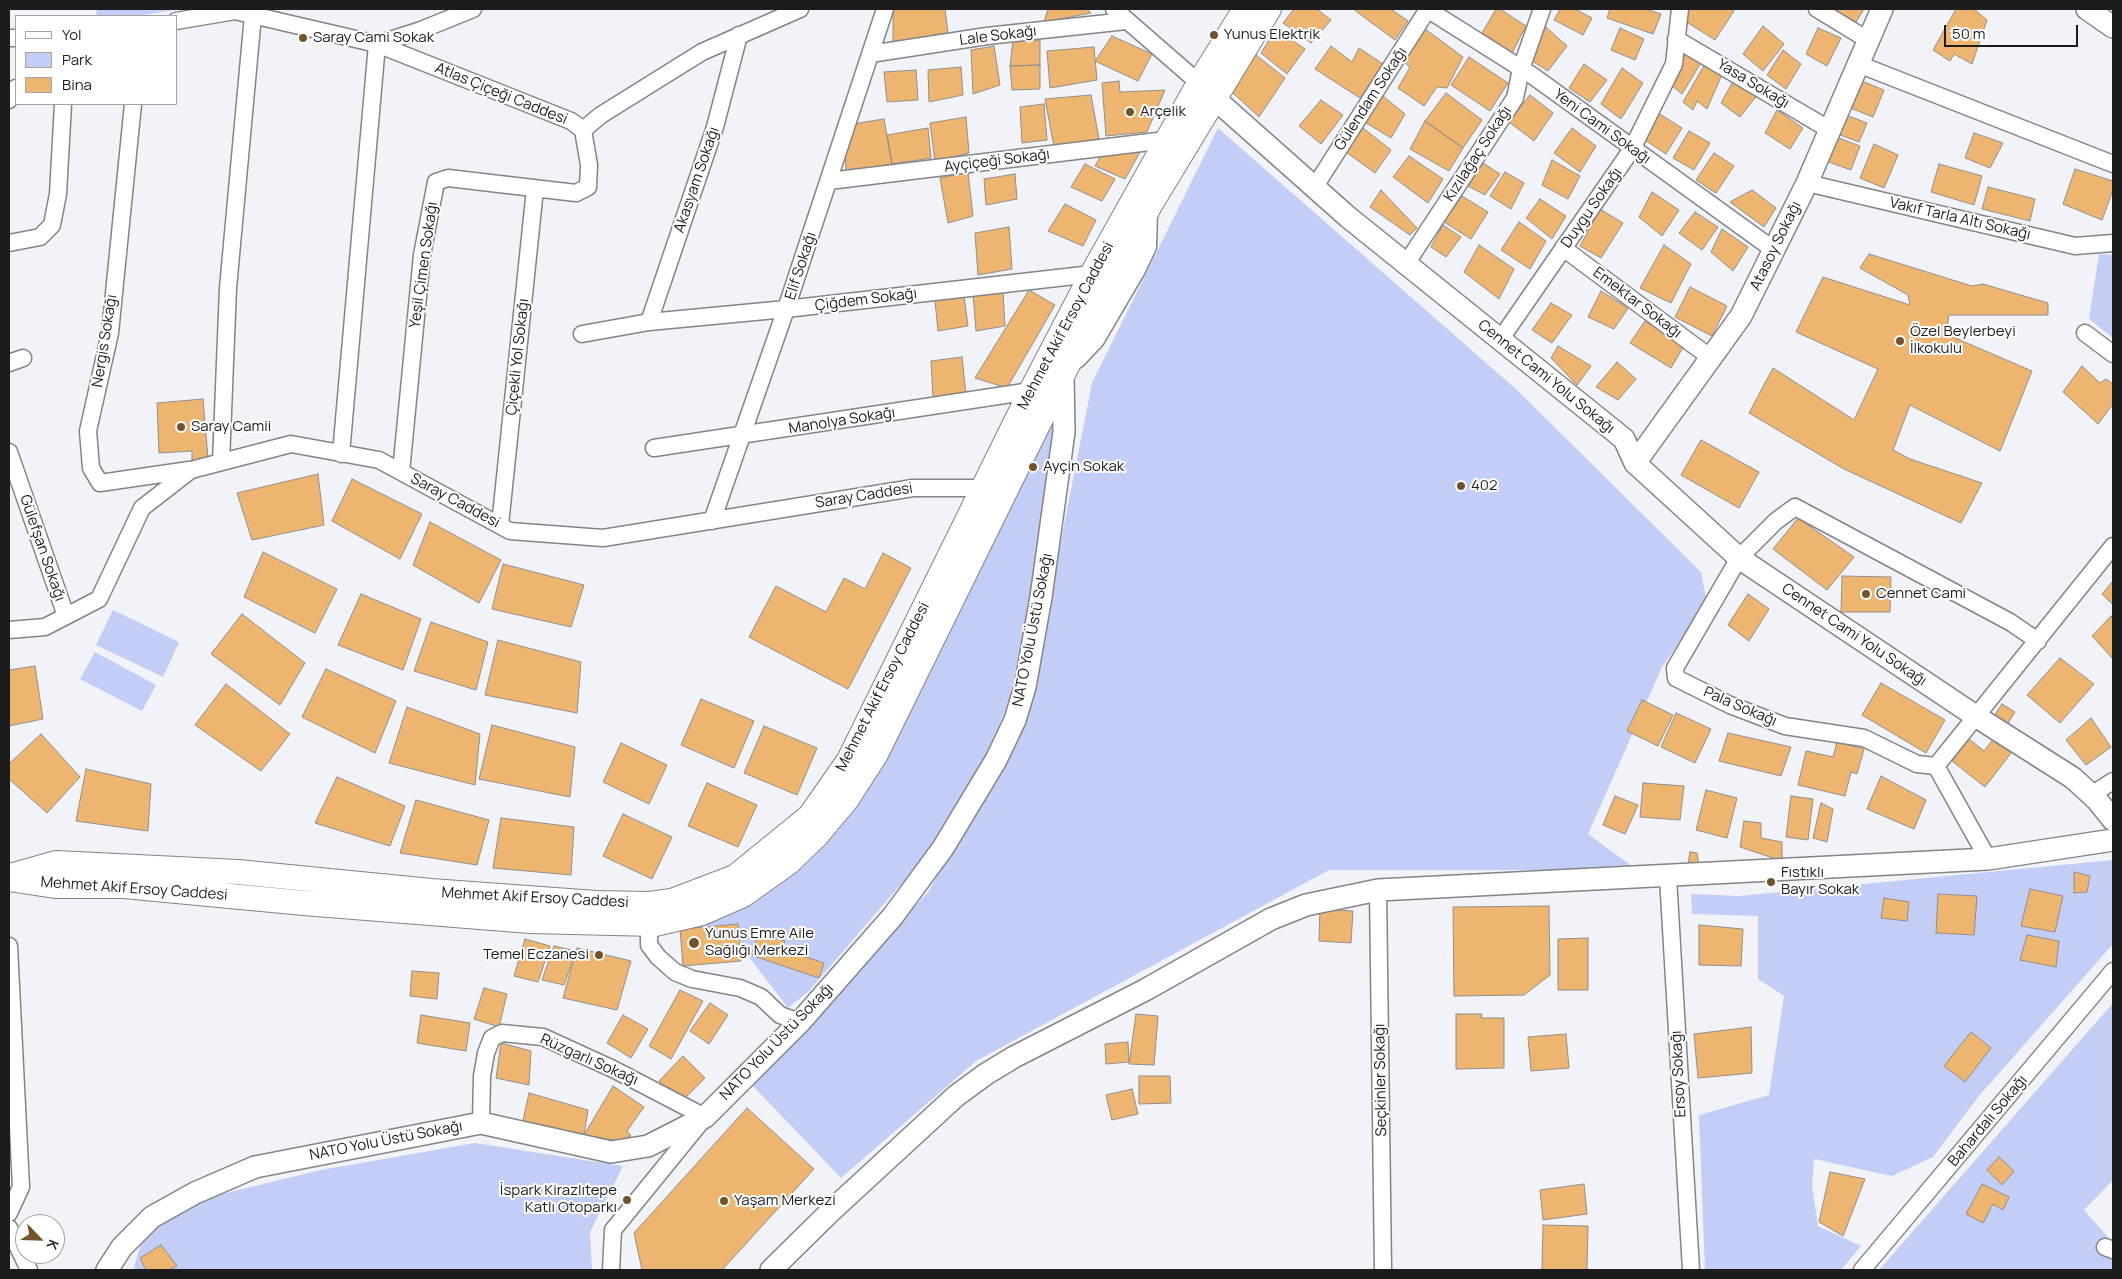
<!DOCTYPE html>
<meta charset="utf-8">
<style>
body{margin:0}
#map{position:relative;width:2122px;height:1279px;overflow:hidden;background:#f2f3f8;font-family:Manrope,sans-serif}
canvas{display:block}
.frame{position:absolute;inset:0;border:10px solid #1c1c1e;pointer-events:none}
.legend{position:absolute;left:15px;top:15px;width:162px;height:90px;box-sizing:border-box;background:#fff;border:1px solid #a4a4a5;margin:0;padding:6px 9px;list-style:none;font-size:15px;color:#1c1c1e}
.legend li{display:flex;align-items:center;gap:10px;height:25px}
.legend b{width:25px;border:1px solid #a4a4a5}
.north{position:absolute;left:15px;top:1214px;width:50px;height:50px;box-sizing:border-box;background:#fff;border:1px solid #a4a4a5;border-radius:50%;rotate:114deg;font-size:14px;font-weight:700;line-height:20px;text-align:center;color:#1c1c1e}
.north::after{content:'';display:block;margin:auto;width:18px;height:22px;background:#74522a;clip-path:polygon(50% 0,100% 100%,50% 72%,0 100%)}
.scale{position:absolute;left:1944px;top:25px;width:134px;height:22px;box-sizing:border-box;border:2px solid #1c1c1e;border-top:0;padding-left:6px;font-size:15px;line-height:18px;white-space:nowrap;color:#1c1c1e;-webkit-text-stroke:4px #fff;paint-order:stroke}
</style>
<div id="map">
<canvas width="2122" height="1279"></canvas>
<div class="frame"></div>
<ul class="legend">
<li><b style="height:6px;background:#fff"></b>Yol</li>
<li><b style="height:14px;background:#c3cef6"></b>Park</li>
<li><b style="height:14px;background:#eeb571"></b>Bina</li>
</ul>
<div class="north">K</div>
<div class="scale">50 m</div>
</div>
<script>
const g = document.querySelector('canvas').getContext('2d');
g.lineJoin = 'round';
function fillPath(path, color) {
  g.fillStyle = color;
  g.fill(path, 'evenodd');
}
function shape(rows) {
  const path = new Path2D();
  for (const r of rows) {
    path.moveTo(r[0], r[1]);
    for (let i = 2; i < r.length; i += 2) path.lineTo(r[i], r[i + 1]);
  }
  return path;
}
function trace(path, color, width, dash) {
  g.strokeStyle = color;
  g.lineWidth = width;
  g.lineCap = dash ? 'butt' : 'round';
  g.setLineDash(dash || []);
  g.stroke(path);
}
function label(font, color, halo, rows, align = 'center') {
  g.font = font + ' Manrope,sans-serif';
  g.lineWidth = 4;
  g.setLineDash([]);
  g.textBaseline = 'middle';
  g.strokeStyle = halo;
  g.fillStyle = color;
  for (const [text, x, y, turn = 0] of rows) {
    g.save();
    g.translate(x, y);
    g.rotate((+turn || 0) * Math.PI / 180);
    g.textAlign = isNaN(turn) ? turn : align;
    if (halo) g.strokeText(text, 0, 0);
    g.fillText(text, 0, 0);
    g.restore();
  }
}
fillPath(shape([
 [96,9,180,9,137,16,97,16],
 [1218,128,1517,390,1701,572,1707,603,1662,667,1588,834,1637,870,1329,870,976,1061,841,1178,751,1084,928,892,1025,723,1092,383],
 [2099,254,2113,255,2113,338,2089,319],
 [1052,423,1057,423,1054,448,1049,459,1052,464,1036,576,1008,705,978,770,921,861,808,992,788,1008,746,953,741,961,738,924,698,927,743,902],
 [113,610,179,642,163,677,96,645],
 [95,652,156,685,142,711,80,679],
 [2113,860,2113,944,1978,1097,1933,1157,1892,1176,1814,1159,1812,1186,1818,1226,1861,1246,1841,1270,1705,1270,1699,1115,1769,1095,1784,996,1758,979,1758,916,1692,914,1691,894,1739,896],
 [2113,1003,2113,1180,2084,1210,2113,1243,2113,1270,1879,1270],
 [475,1143,623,1166,590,1232,592,1270,135,1270,134,1267,143,1237,205,1198,321,1170]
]), '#c3cef6');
const building = shape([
 [898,9,945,9,948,33,893,42,893,10,898,9],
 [1048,9,1087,9,1091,13,1044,22,1048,9],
 [1294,9,1317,9,1331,20,1311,43,1283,23,1294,9],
 [1353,9,1391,9,1408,21,1395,40,1353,9],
 [1496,9,1500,9,1526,26,1511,55,1482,33,1496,9],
 [1560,9,1575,9,1592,18,1583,35,1554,20,1560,9],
 [1610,9,1646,9,1661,14,1653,34,1607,18,1610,9],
 [1689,9,1731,9,1734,11,1715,40,1685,21,1689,9],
 [1833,9,1864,9,1856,22,1833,9],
 [1956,9,1974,9,1987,20,1972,64,1954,54,1950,61,1933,50,1956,9],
 [1763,26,1784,44,1763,71,1743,54,1763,26],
 [1546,27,1567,46,1548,71,1529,59,1546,27],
 [1620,28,1644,39,1635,60,1611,50,1620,28],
 [1818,28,1841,38,1827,66,1806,54,1818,28],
 [1276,29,1305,49,1287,74,1261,53,1276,29],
 [1425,29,1463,57,1447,88,1437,87,1424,106,1398,88,1410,67,1403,61,1425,29],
 [1112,36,1152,54,1138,81,1095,61,1112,36],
 [1013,40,1040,40,1040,65,1010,66,1013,40],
 [994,46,1000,85,973,94,971,50,994,46],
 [1331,46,1352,62,1359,48,1383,64,1360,98,1315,69,1331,46],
 [1094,47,1097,80,1050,88,1047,51,1094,47],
 [1681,48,1702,61,1682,94,1671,85,1681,48],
 [1783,50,1801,64,1786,89,1767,75,1783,50],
 [1256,55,1285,78,1259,117,1232,92,1256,55],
 [1469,57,1508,83,1490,111,1451,85,1469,57],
 [1706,62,1723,72,1707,109,1697,101,1693,110,1683,102,1706,62],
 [1584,64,1607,80,1590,102,1569,88,1584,64],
 [1040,65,1040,89,1012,90,1010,66,1040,65],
 [961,67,963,95,929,102,928,70,961,67],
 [1622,68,1643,83,1621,119,1601,104,1622,68],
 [916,70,918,100,887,102,884,72,916,70],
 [1735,78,1758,94,1740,117,1721,103,1735,78],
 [1859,80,1884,90,1873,117,1848,107,1859,80],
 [1119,81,1120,92,1165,90,1147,132,1106,136,1102,83,1119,81],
 [1446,93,1482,120,1463,148,1425,121,1446,93],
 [1091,95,1099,139,1054,147,1045,99,1091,95],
 [1530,95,1553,113,1534,141,1509,122,1530,95],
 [1383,96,1405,114,1391,138,1363,121,1383,96],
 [1321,100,1343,115,1321,144,1299,126,1321,100],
 [1044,104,1047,140,1022,143,1020,107,1044,104],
 [1777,110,1803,128,1790,149,1765,133,1777,110],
 [1658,113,1682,128,1666,154,1645,140,1658,113],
 [1843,114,1867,123,1859,142,1835,133,1843,114],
 [966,117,969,153,935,161,930,123,966,117],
 [884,119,892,164,846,173,845,146,851,141,852,124,884,119],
 [1425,121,1463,148,1449,171,1410,149,1425,121],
 [928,128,931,158,892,164,887,135,928,128],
 [1363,128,1391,150,1375,173,1346,152,1363,128],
 [1572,128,1596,146,1580,172,1554,153,1572,128],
 [1689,131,1710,143,1694,170,1673,158,1689,131],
 [1974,133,2003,143,1990,168,1965,158,1974,133],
 [1831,135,1860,146,1851,170,1823,160,1831,135],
 [1874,144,1898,155,1884,188,1860,178,1874,144],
 [1103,152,1140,152,1125,179,1095,166,1103,152],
 [1714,153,1734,166,1716,193,1696,180,1714,153],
 [1409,156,1443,179,1428,203,1393,177,1409,156],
 [1552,160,1580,176,1568,199,1542,185,1552,160],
 [1483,163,1500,174,1485,195,1468,186,1483,163],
 [1085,164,1115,179,1102,201,1071,187,1085,164],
 [1939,164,1982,176,1974,205,1931,192,1939,164],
 [2075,169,2113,181,2113,190,2102,220,2063,204,2075,169],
 [968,172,973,216,948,223,940,178,968,172],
 [1505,172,1524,183,1511,209,1490,196,1505,172],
 [1015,174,1017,199,986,205,984,179,1015,174],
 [1988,187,2035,199,2030,221,1982,209,1988,187],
 [1381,190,1417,228,1410,235,1370,207,1381,190],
 [1752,190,1776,208,1764,227,1730,202,1752,190],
 [1652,192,1679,210,1662,236,1639,217,1652,192],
 [1462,196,1488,212,1471,239,1444,222,1462,196],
 [1540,199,1566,216,1552,239,1526,218,1540,199],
 [1065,204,1096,220,1083,246,1048,231,1065,204],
 [1600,209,1623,223,1601,258,1580,246,1600,209],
 [1695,212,1718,227,1702,250,1679,233,1695,212],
 [1519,222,1546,241,1530,269,1501,250,1519,222],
 [1443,225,1461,237,1446,257,1431,247,1443,225],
 [1009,227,1012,269,978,275,975,233,1009,227],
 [1722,229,1748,247,1733,271,1711,252,1722,229],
 [1479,245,1514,269,1499,299,1464,272,1479,245],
 [1664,245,1691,264,1671,303,1640,288,1664,245],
 [1869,254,1972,286,1983,284,2048,303,2048,315,1949,315,1946,334,2032,371,2000,451,1910,405,1893,450,1910,459,1982,483,1961,523,1844,469,1749,413,1773,368,1854,420,1878,369,1796,332,1823,277,1910,305,1908,295,1860,268,1869,254],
 [1690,287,1727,306,1712,336,1675,317,1690,287],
 [1029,290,1055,305,1007,388,975,378,1029,290],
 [1003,291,1005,326,976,331,973,294,1003,291],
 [1601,291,1628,308,1614,329,1588,317,1601,291],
 [964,296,968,326,938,331,935,301,964,296],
 [1551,303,1572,315,1552,343,1532,330,1551,303],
 [1645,321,1684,346,1671,368,1630,343,1645,321],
 [1558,346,1591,366,1577,385,1551,358,1558,346],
 [962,357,966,395,933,398,931,361,962,357],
 [1617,362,1636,379,1618,400,1596,387,1617,362],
 [2082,366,2100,383,2106,379,2113,384,2113,404,2098,424,2063,392,2082,366],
 [203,399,208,459,192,462,192,451,159,453,157,403,203,399],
 [1701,440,1759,472,1739,508,1681,475,1701,440],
 [318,474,324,525,252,540,237,493,318,474],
 [352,479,422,514,400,559,332,521,352,479],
 [1798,518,1854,557,1827,590,1773,549,1798,518],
 [430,522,501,560,479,603,413,565,430,522],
 [263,552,337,589,315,633,244,597,263,552],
 [883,553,911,568,848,689,749,637,776,586,826,612,844,578,865,589,883,553],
 [503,564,584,585,571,627,492,609,503,564],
 [1842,576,1891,577,1890,612,1841,612,1842,576],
 [2113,581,2113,605,2102,594,2113,581],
 [361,594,421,619,403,670,338,645,361,594],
 [1748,594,1769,609,1749,641,1728,625,1748,594],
 [242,614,305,663,280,705,211,654,242,614],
 [2111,616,2113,619,2113,659,2092,636,2111,616],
 [431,622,488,642,476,690,414,671,431,622],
 [498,640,581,662,577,713,485,695,498,640],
 [2060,658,2094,684,2060,723,2027,695,2060,658],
 [35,666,43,719,9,726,9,670,35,666],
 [326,669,396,701,375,753,302,717,326,669],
 [1881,683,1945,720,1926,753,1862,715,1881,683],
 [226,684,290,734,261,771,195,725,226,684],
 [701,699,754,721,734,768,681,745,701,699],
 [1642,700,1673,715,1658,746,1627,731,1642,700],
 [2002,704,2015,712,2005,728,1992,719,2002,704],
 [407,707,480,734,475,785,389,763,407,707],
 [1676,713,1711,729,1695,763,1661,747,1676,713],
 [2091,718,2111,747,2086,765,2066,740,2091,718],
 [492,725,575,747,570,797,479,779,492,725],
 [764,726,817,748,797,795,744,773,764,726],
 [1728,733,1791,747,1781,776,1719,761,1728,733],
 [41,734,80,777,47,813,9,779,9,764,41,734],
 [1969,739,1984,751,1993,739,2011,753,1985,787,1952,761,1969,739],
 [1837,742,1864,749,1857,774,1851,772,1845,796,1798,785,1806,751,1833,757,1837,742],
 [621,743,667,765,649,804,603,782,621,743],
 [86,769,151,784,148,831,76,821,86,769],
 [1881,776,1926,800,1914,829,1867,809,1881,776],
 [337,777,405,806,390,846,315,823,337,777],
 [707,783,757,805,738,847,688,826,707,783],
 [1643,783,1684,786,1680,820,1640,817,1643,783],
 [1706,790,1737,798,1727,838,1696,830,1706,790],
 [1615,796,1638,805,1625,834,1603,825,1615,796],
 [1791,796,1813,799,1808,840,1786,837,1791,796],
 [416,800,489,820,477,865,400,853,416,800],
 [1821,803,1833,809,1827,842,1813,838,1821,803],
 [623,814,672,837,652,879,603,856,623,814],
 [501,818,574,827,571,875,493,868,501,818],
 [1744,821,1761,823,1761,838,1782,842,1782,861,1740,847,1744,821],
 [1690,852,1697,853,1699,866,1688,865,1690,852],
 [2074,872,2090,876,2087,892,2074,893,2074,872],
 [2030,889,2063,896,2055,932,2021,926,2030,889],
 [1938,894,1977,896,1974,935,1936,933,1938,894],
 [1884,898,1909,902,1907,921,1881,918,1884,898],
 [1549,906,1550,975,1524,995,1454,996,1453,907,1549,906],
 [1320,909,1353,911,1351,943,1319,941,1320,909],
 [738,924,741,961,683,966,680,929,738,924],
 [1699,925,1743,929,1741,966,1699,965,1699,925],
 [759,932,785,941,782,949,824,963,819,978,751,955,759,932],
 [2027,935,2059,941,2056,967,2020,960,2027,935],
 [1588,938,1588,990,1558,990,1558,939,1588,938],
 [525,939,550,946,538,982,514,976,525,939],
 [554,946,576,951,564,985,542,980,554,946],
 [577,948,631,961,617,1010,563,998,577,948],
 [412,971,439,973,437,999,410,996,412,971],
 [484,988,507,994,499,1027,474,1019,484,988],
 [680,990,703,1001,671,1059,649,1046,680,990],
 [710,1003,728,1015,709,1044,690,1031,710,1003],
 [1136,1014,1158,1016,1154,1065,1129,1064,1136,1014],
 [1456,1014,1482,1014,1481,1018,1504,1018,1504,1068,1456,1069,1456,1014],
 [421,1015,470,1023,466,1051,417,1043,421,1015],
 [623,1015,648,1029,631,1058,607,1043,623,1015],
 [1751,1027,1752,1073,1698,1078,1694,1034,1751,1027],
 [1971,1032,1991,1048,1965,1082,1944,1066,1971,1032],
 [1566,1034,1569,1068,1531,1071,1528,1037,1566,1034],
 [1128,1042,1129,1062,1106,1064,1105,1044,1128,1042],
 [501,1043,531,1051,529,1085,496,1078,501,1043],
 [683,1056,705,1078,681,1102,659,1081,683,1056],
 [1139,1076,1170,1076,1171,1103,1139,1104,1139,1076],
 [613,1086,644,1107,627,1131,631,1136,619,1141,584,1135,613,1086],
 [1132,1089,1138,1114,1112,1120,1106,1095,1132,1089],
 [529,1093,588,1110,584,1135,522,1125,529,1093],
 [747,1108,814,1169,722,1270,642,1270,634,1233,747,1108],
 [1999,1157,2014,1171,2002,1185,1987,1170,1999,1157],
 [1830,1172,1865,1179,1843,1236,1819,1222,1830,1172],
 [1584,1184,1587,1214,1543,1220,1540,1190,1584,1184],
 [1982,1184,2009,1197,2003,1210,1993,1204,1983,1223,1966,1214,1982,1184],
 [1543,1225,1588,1226,1587,1270,1542,1270,1543,1225],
 [161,1245,177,1266,169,1270,146,1270,140,1258,161,1245]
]);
fillPath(building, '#eeb571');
trace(building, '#918e8b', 1);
const minor = shape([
 [1114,9,1199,83],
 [1427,9,1533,76,1774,250],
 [1817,9,1868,40],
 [176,21,235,11,377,44,571,121,583,130,601,115,702,52,800,9],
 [9,38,16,38],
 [1676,39,1830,130],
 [870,54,987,36,1126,21],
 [1858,64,2113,164],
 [9,100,16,88],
 [133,104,110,333,88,431,91,468,100,483,189,470],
 [829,181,1166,140],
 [1807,183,2075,246,2113,243],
 [1314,188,1428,9],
 [9,243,40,237,52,225,58,194,63,104],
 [1563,248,1711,358],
 [1406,264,1515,98,1521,69,1542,9],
 [649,322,715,127,739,35],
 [2085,333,2113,354],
 [582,334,649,322,786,309,1092,274],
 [1500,340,1632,149,1674,64,1680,9],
 [1077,360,1096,340,1137,270,1148,247,1149,211],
 [9,363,23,358],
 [654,448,1031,391],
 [9,452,66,616],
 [341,454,377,44,421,30,473,9],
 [221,462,228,288,253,15],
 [401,472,422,255,436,182,448,178,576,193,588,187,589,165,583,130],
 [712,521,786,309,885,9],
 [500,525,535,189],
 [9,630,45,627,99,599,142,508,191,470,291,444,379,460,510,531,603,538,913,488,983,488],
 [1936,766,1917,764,1864,738,1785,726,1730,705,1676,678,1675,668,1739,558,1776,521,1795,507,2010,622,2038,641],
 [2091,795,2113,781],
 [1988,859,1936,766,2113,546],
 [1668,877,1691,1270],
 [1378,890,1383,1270],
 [655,924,649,934,649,945,658,957,675,972,692,979,740,988,761,997,780,1015,800,1022],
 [9,946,21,1187,9,1213],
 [481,1123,482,1076,486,1053,492,1038,502,1033,543,1037,613,1069,705,1117,613,1230,611,1270],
 [9,1228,29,1270],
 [2105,1247,2113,1250],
 [1862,1270,2113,971]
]);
const tertiary = shape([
 [2087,9,2113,27],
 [1214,98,1348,217,1624,439,1635,463,1739,558,1977,717,2073,778,2097,800,2113,820],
 [1635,463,1741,316,1807,183,1882,9],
 [107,1270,122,1247,152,1217,195,1193,255,1167,481,1123,611,1152,648,1146,705,1117,800,1022,893,916,943,848,996,760,1015,720,1025,687,1041,597,1064,432,1063,374],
 [771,1270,830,1212,956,1096,986,1074,1014,1057,1145,990,1271,919,1306,905,1378,890,1988,859,2113,840]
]);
const secondary = shape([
 [10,876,56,863,238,872,431,891,596,903,649,904,672,901,735,877,810,816,849,760,1031,391,1092,274,1199,83,1245,9],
 [9,879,55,886,124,886,304,903,530,921,655,924,702,913,743,895,788,863,817,835,847,799,876,754,1063,374,1150,205,1269,9]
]);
trace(minor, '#838488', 19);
trace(tertiary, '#838488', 24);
trace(secondary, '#838488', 26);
trace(minor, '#fff', 16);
trace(tertiary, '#fff', 21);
trace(secondary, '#fff', 24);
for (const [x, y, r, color] of [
 [1214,35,5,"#74522a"],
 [303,38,5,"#74522a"],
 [1130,112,5,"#74522a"],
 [1900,341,5,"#74522a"],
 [181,427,5,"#74522a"],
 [1033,467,5,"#74522a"],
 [1461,486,5,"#74522a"],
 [1866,594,5,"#74522a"],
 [1771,882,5,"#74522a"],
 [694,943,6,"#74522a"],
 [599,955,5,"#74522a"],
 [627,1200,5,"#74522a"],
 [724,1201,5,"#74522a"]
]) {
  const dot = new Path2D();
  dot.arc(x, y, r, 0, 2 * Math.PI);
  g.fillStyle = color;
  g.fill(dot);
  trace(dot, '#fff', 2);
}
label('15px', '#1c1c1e', '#fff', [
 ["Yunus Elektrik",1224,35],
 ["Saray Cami Sokak",313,38],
 ["Arçelik",1140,112],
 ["Özel Beylerbeyi",1910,332],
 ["İlkokulu",1910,349],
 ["Saray Camii",191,427],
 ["Ayçin Sokak",1043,467],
 ["402",1471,486],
 ["Cennet Cami",1876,594],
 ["Fıstıklı",1781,873],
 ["Bayır Sokak",1781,890],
 ["Yunus Emre Aile",705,934],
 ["Sağlığı Merkezi",705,951],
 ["Temel Eczanesi",589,955,"right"],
 ["İspark Kirazlıtepe",617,1191,"right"],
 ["Katlı Otoparkı",617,1208,"right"],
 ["Yaşam Merkezi",734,1201]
], 'left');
label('15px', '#1c1c1e', '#fff', [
 ["Lale Sokağı",998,36,-7],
 ["Yasa Sokağı",1753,84,31],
 ["Atlas Çiçeği Caddesi",501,94,22],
 ["Gülendam Sokağı",1371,99,-57],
 ["Yeni Cami Sokağı",1602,127,36],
 ["Kızılağaç Sokağı",1478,154,-57],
 ["Ayçiçeği Sokağı",997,161,-7],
 ["Akasyam Sokağı",697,180,-71],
 ["Duygu Sokağı",1592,208,-55],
 ["Vakıf Tarla Altı Sokağı",1960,219,13],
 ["Atasoy Sokağı",1776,246,-64],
 ["Yeşil Çimen Sokağı",424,265,-82],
 ["Elif Sokağı",801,266,-72],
 ["Çiğdem Sokağı",866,300,-7],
 ["Emektar Sokağı",1637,303,37],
 ["Mehmet Akif Ersoy Caddesi",1066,326,-62],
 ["Nergis Sokağı",105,341,-81],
 ["Çiçekli Yol Sokağı",518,357,-84],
 ["Cennet Cami Yolu Sokağı",1546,377,39],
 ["Manolya Sokağı",842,421,-9],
 ["Saray Caddesi",864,496,-9],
 ["Saray Caddesi",455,501,28],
 ["Gülefşan Sokağı",42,548,71],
 ["NATO Yolu Üstü Sokağı",1033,630,-79],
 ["Cennet Cami Yolu Sokağı",1854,635,34],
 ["Mehmet Akif Ersoy Caddesi",883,687,-63],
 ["Pala Sokağı",1740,707,23],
 ["Mehmet Akif Ersoy Caddesi",134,889,4],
 ["Mehmet Akif Ersoy Caddesi",535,898,3],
 ["NATO Yolu Üstü Sokağı",777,1042,-46],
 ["Rüzgarlı Sokağı",589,1060,24],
 ["Ersoy Sokağı",1679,1074,-93],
 ["Seçkinler Sokağı",1381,1080,-91],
 ["Bahardalı Sokağı",1988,1121,-50],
 ["NATO Yolu Üstü Sokağı",386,1141,-11]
]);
</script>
